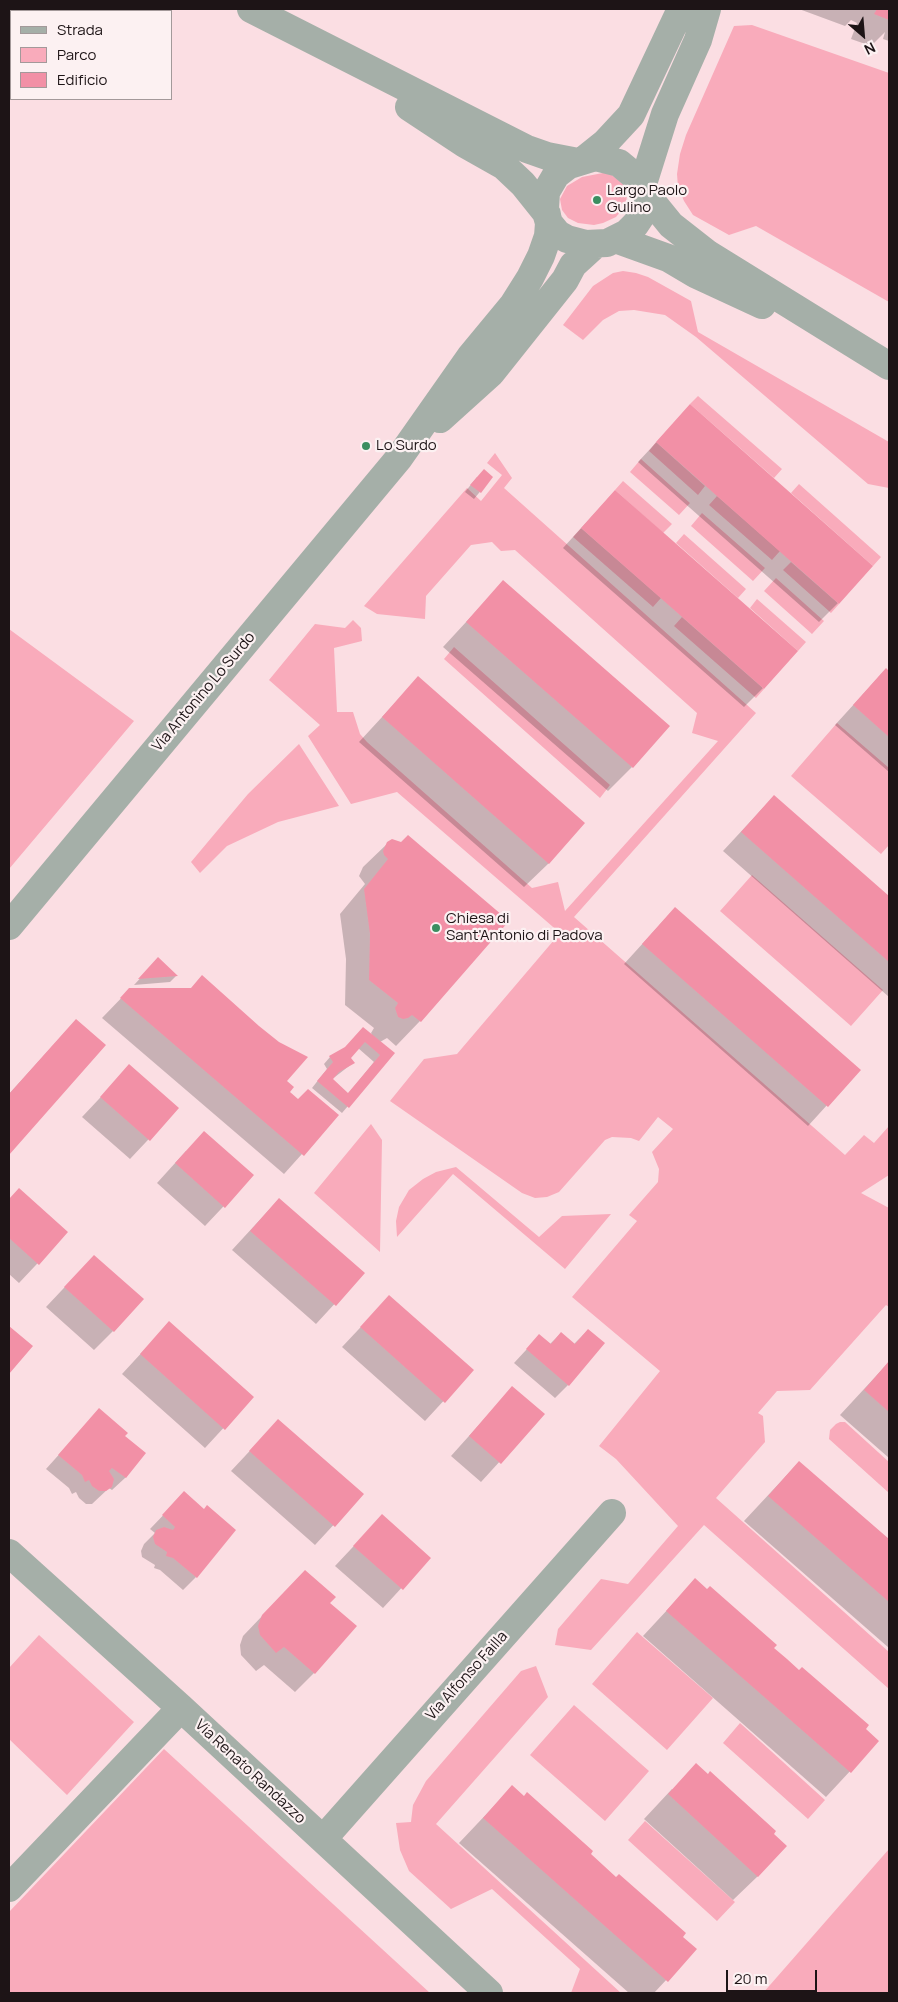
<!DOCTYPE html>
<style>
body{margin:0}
#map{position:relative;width:898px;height:2002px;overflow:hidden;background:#fbdee3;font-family:Manrope,sans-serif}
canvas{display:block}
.frame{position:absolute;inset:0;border:10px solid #1d1416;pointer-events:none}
.legend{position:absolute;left:10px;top:10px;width:162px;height:90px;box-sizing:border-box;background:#fcf1f2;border:1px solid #a3999a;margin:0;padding:6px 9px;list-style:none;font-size:15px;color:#1d1416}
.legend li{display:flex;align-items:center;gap:10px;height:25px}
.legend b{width:25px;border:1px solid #a3999a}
.north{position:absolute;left:838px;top:10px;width:50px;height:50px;-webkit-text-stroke:4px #fcf1f2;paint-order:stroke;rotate:153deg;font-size:14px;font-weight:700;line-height:20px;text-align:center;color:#1d1416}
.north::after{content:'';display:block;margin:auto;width:18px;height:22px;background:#1d1416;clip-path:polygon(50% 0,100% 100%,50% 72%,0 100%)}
.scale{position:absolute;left:726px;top:1970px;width:91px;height:22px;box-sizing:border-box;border:2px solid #1d1416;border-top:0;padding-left:6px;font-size:15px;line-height:18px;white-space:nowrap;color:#1d1416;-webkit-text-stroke:4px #fcf1f2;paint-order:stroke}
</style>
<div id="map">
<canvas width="898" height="2002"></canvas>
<div class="frame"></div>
<ul class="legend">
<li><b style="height:6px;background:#a5afa8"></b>Strada</li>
<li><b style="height:14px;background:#f9abbb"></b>Parco</li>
<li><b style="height:14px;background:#f290a6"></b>Edificio</li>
</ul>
<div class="north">N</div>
<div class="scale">20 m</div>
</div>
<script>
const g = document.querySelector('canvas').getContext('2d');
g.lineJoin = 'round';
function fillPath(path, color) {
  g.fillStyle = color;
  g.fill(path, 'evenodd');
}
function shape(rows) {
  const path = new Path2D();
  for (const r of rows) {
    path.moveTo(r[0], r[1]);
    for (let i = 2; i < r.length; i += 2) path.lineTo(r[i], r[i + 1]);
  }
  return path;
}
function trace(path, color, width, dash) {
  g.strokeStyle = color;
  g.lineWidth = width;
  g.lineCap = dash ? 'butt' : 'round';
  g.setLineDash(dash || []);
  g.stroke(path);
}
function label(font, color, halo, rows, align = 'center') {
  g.font = font + ' Manrope,sans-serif';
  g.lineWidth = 4.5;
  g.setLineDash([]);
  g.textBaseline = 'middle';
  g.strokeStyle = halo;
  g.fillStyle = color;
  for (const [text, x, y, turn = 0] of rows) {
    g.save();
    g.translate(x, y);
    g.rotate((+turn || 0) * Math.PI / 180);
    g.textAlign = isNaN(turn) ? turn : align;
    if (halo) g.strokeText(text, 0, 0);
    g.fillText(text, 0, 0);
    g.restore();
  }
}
fillPath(shape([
 [752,25,889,73,889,302,756,226,729,235,693,215,684,201,678,187,677,174,680,154,686,135,734,26],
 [608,172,623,184,627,193,626,205,616,217,603,223,594,225,578,223,568,218,562,210,560,199,567,186,582,177],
 [623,271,636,273,648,277,691,301,698,332,889,442,889,488,868,484,696,337,665,315,634,310,619,311,603,320,583,340,563,325,593,286,613,273],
 [698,396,782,469,774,478,690,404],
 [656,442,705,486,698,495,649,451],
 [495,453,512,478,504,488,756,713,574,917,845,1155,864,1135,874,1143,889,1126,889,1175,861,1193,889,1208,889,1307,886,1305,810,1390,777,1391,758,1413,763,1416,765,1442,716,1498,889,1652,889,1689,704,1525,591,1650,555,1645,558,1629,601,1579,628,1584,678,1526,616,1459,599,1446,660,1371,572,1297,637,1221,629,1215,658,1182,659,1169,652,1152,673,1129,658,1117,639,1141,631,1138,612,1137,605,1140,559,1192,547,1197,535,1198,522,1193,390,1101,424,1059,457,1054,560,933,397,792,351,804,308,736,320,725,269,680,315,624,345,628,353,620,361,628,362,641,334,648,337,712,353,712,360,734,367,742,532,888,558,882,565,911,718,741,692,733,697,713,515,550,501,551,492,542,471,545,426,596,425,619,377,614,364,606,467,488,481,501,502,475,487,463],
 [641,459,690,503,679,515,630,472],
 [623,481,672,524,663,533,615,490],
 [799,484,881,557,873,566,791,493],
 [717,496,780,551,772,560,709,505],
 [702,513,765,568,753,581,691,526],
 [581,528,661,598,653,607,573,537],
 [684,534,746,589,738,598,676,543],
 [791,562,839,604,831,613,783,570],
 [776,578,824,621,812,634,764,591],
 [757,599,806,642,798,651,750,608],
 [682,617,764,689,756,698,674,626],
 [9,629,134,721,9,869],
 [454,647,610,785,600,798,444,659],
 [837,723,889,768,889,845,881,854,791,776],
 [299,744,339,806,278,822,227,846,200,873,191,862,248,794],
 [752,875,883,990,851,1026,720,911],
 [371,1124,382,1140,380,1252,314,1193],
 [456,1167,539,1237,562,1216,611,1214,565,1269,453,1174,397,1237,396,1221,399,1207,409,1190,423,1179,436,1172],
 [840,1422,845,1422,889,1462,889,1493,829,1439,830,1430,836,1424],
 [637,1632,713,1698,667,1750,592,1684],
 [39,1635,134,1722,67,1795,9,1739,9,1668],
 [536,1666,548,1697,436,1824,621,1993,571,1993,580,1969,492,1889,451,1909,409,1871,400,1850,396,1823,411,1822,413,1805,426,1781,521,1671],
 [574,1705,649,1771,605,1821,530,1755],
 [740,1723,825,1800,808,1819,723,1743],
 [164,1749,430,1993,9,1993,9,1912],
 [645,1821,735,1902,717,1921,628,1840],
 [889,1849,889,1993,763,1993]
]), '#f9abbb');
fillPath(shape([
 [799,9,889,9,889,41,883,39,885,32,871,46,851,39,857,23,851,20,845,26],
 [690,406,838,603,819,622,638,462],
 [477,477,492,477,474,499,465,492],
 [615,491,763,688,744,707,563,548],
 [503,582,632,767,608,791,443,647],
 [886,669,889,672,889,772,835,725],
 [418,678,549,863,524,887,359,742],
 [774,796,889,897,889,997,723,851],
 [388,843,507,921,420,1021,396,1046,387,1038,380,1042,393,1053,342,1113,312,1088,327,1069,324,1064,330,1057,373,1037,371,1033,374,1028,345,1005,346,959,340,914,365,884,359,876,363,867],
 [358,1048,374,1062,348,1094,331,1080,353,1063,350,1057],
 [675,908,859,1070,808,1126,624,964],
 [158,959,176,976,170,982,134,985],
 [130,989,285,1081,289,1092,298,1100,337,1115,284,1174,102,1018],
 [76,1020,104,1046,9,1153,9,1094],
 [130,1066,177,1109,130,1159,82,1117],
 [186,1151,253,1175,205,1226,157,1183],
 [19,1190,67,1232,19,1283,9,1274,9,1200],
 [279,1199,363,1273,316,1324,232,1250],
 [94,1256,113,1331,94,1350,46,1307],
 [389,1297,472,1370,425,1421,342,1347],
 [169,1323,252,1397,205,1448,122,1374],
 [588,1330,568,1385,555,1398,514,1363,539,1336,549,1345,561,1333,574,1344],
 [889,1362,889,1458,840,1415],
 [512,1388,543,1414,481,1482,451,1456],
 [99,1410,123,1437,144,1453,125,1478,112,1490,109,1488,92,1504,86,1504,79,1498,76,1492,72,1494,69,1488,46,1469],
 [260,1440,362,1494,315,1545,231,1471],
 [799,1462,889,1541,889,1648,744,1521],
 [172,1506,196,1577,183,1590,160,1570,154,1568,155,1565,142,1557,141,1551,144,1544,155,1533,150,1529],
 [382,1516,429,1558,383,1608,335,1566],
 [695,1580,878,1741,826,1797,643,1636],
 [286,1591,328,1603,314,1673,295,1692,264,1665,256,1671,241,1655,240,1645,243,1636],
 [512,1787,695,1949,654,1993,629,1993,459,1843],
 [672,1789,758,1876,733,1900,644,1819]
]), '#0003');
fillPath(shape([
 [877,9,889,9,889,20,874,14],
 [690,404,873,566,839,604,656,442],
 [484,469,493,477,481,493,470,485],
 [615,490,798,651,764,689,581,528],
 [503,580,670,726,633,768,466,622],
 [886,668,889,671,889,737,853,705],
 [418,676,585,823,549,864,382,717],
 [774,795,889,896,889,962,741,832],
 [408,835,509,921,421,1022,412,1015,408,1018,403,1019,398,1017,395,1008,398,1003,369,980,370,934,364,889,388,859,384,855,383,851,387,842,392,839,401,842],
 [675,907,861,1070,828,1107,642,944],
 [158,957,178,976,138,979],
 [202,975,259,1026,279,1042,308,1057,287,1081,294,1087,290,1092,298,1099,308,1089,339,1115,304,1156,120,998,129,988,191,988],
 [76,1019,106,1045,9,1155,9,1094],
 [363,1027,395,1053,349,1108,317,1081,333,1062,329,1056,345,1047],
 [365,1042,380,1055,348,1093,333,1079,339,1072,355,1063,351,1058],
 [129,1064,179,1108,150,1141,100,1097],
 [204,1131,254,1175,225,1208,175,1163],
 [19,1188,68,1232,39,1265,9,1238,9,1199],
 [279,1198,365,1273,336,1306,250,1231],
 [94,1255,144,1299,114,1332,64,1287],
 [389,1295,474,1370,445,1403,360,1327],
 [169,1321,254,1397,225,1430,140,1354],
 [9,1326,33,1346,9,1374],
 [588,1329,605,1343,569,1386,526,1349,539,1334,551,1344,561,1332,575,1344],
 [889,1361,889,1412,864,1390],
 [512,1386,545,1414,501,1464,469,1436],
 [99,1408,128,1433,125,1436,146,1453,126,1478,112,1468,109,1471,114,1479,112,1487,106,1491,99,1491,92,1486,89,1480,85,1482,82,1475,58,1455],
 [278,1419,364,1494,335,1527,249,1451],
 [799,1461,889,1539,889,1602,768,1496],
 [184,1491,204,1509,207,1505,236,1530,197,1578,173,1558,166,1556,167,1552,155,1544,153,1537,156,1530,164,1527,173,1530,175,1527,162,1515],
 [382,1514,431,1558,403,1590,353,1546],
 [305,1570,336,1597,330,1603,357,1626,315,1674,284,1647,276,1653,260,1635,258,1626,262,1615],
 [695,1578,707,1589,710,1586,777,1645,774,1648,787,1659,799,1670,802,1667,869,1725,866,1729,879,1741,851,1773,666,1611],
 [696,1763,708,1774,710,1771,776,1831,774,1834,787,1846,758,1877,668,1794],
 [512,1785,524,1796,527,1792,593,1851,591,1854,616,1877,619,1874,686,1933,683,1937,697,1949,668,1982,483,1818]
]), '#f290a6');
trace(shape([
 [251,9,527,149,547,156,578,162],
 [409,107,465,144,504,166,523,184,547,214],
 [585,159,605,143,631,115,681,9],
 [642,187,665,114,698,40,707,9],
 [549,223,558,234,567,239,586,244,607,243,627,233,635,225,641,216,644,205,645,193],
 [618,240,668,258,695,274,762,305],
 [440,419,491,373,565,280,573,265,596,244],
 [9,926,399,458,470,357,513,305,530,278,541,256,548,236,549,223,545,209,546,192,556,175,569,165,595,157,619,163,637,178,645,193,671,225,708,254,889,366],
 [9,1553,181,1708,489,1993],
 [323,1839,612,1513],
 [9,1888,181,1708]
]), '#a5afa8', 28);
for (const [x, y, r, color] of [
 [597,200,5,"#3b8e60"],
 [366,446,5,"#3b8e60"],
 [436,928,5,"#3b8e60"]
]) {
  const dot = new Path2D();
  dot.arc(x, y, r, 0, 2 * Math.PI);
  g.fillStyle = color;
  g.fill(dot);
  trace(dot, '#fcf1f2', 2);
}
label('15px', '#1d1416', '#fcf1f2', [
 ["Largo Paolo",607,191],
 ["Gulino",607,208],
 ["Lo Surdo",376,446],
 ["Chiesa di",446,919],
 ["Sant'Antonio di Padova",446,936]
], 'left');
label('15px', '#1d1416', '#fcf1f2', [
 ["Via Antonino Lo Surdo",204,692,-50],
 ["Via Alfonso Failla",467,1676,-48],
 ["Via Renato Randazzo",250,1772,43]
]);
</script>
